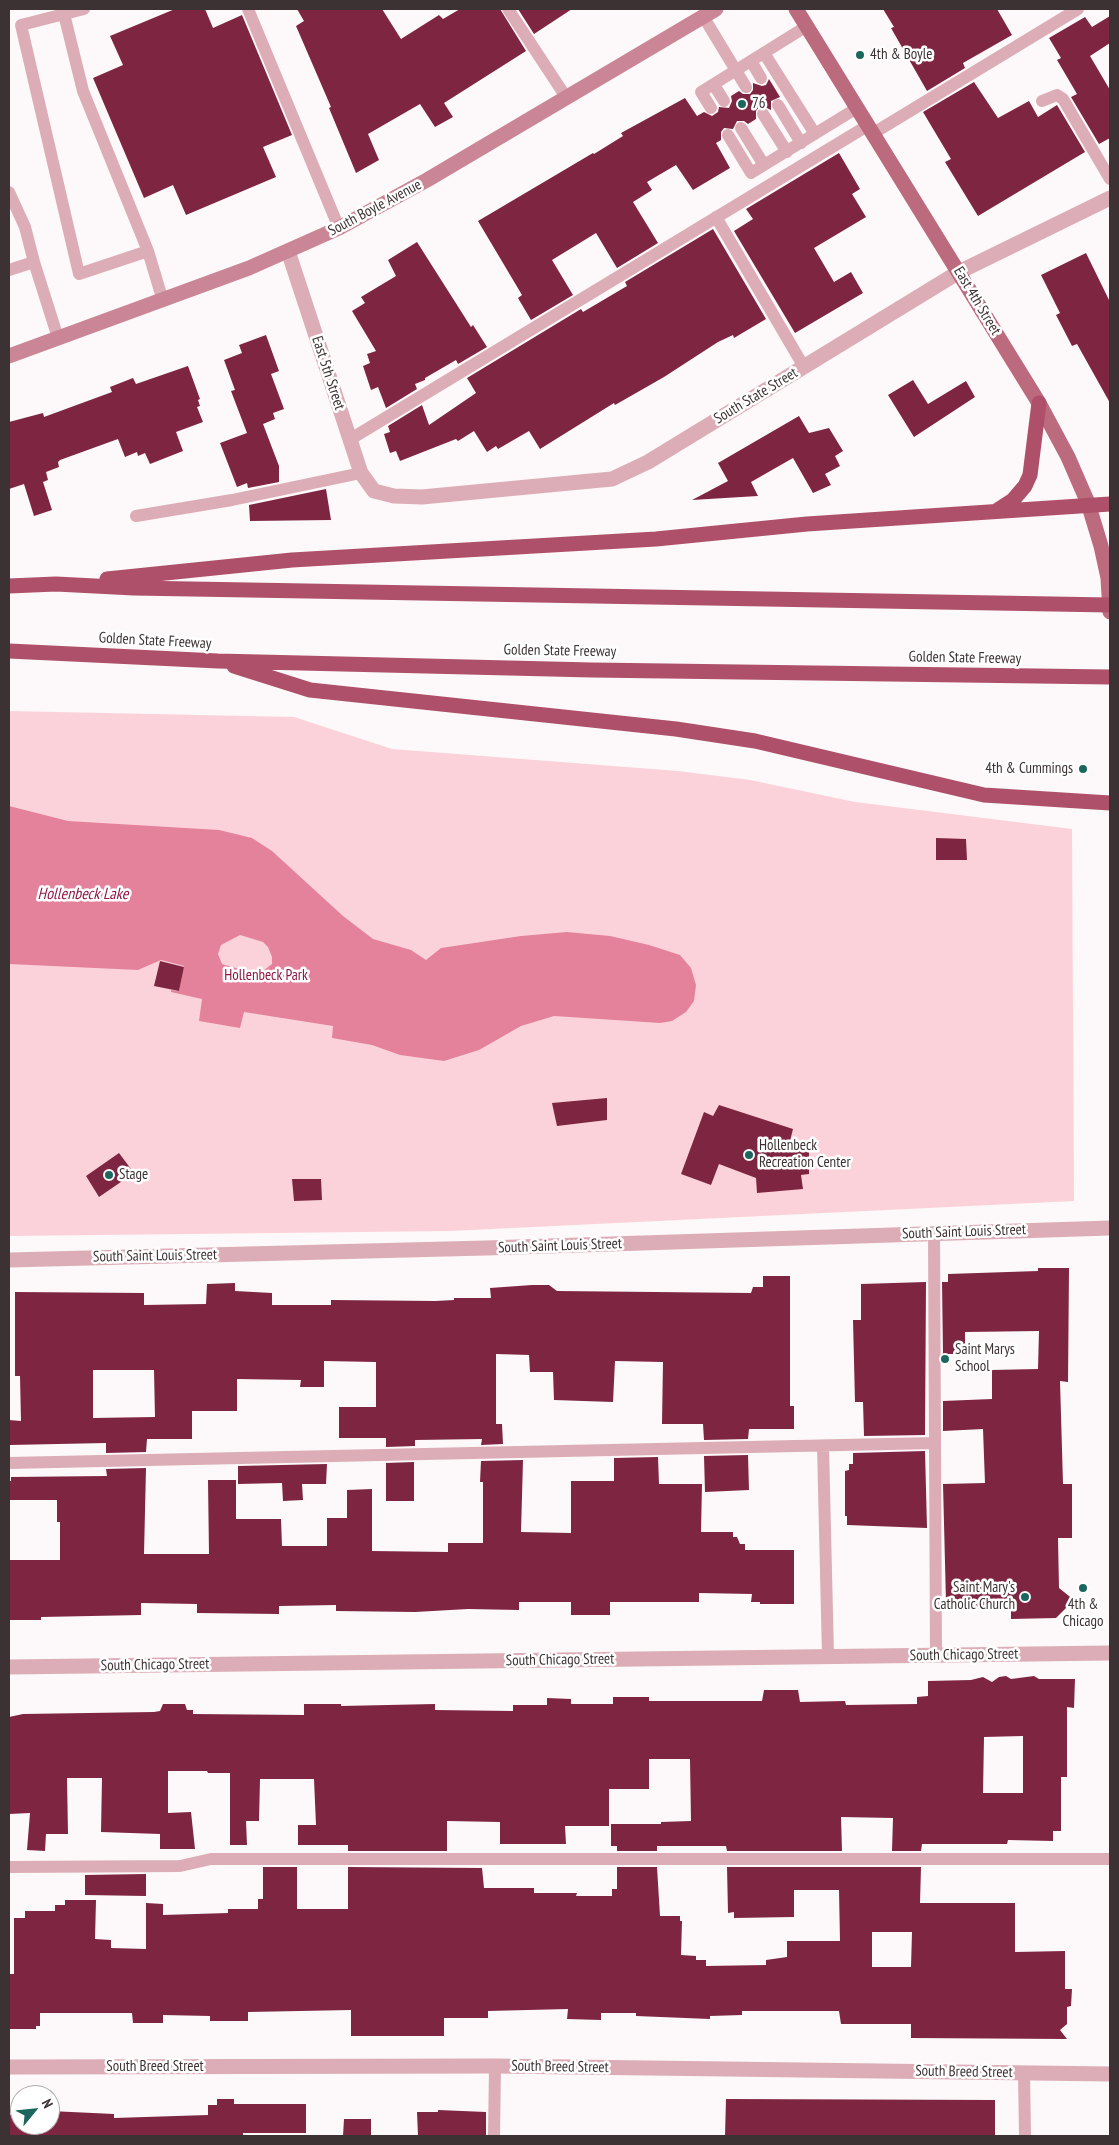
<!DOCTYPE html>
<style>
body{margin:0}
#map{position:relative;width:1119px;height:2145px;overflow:hidden;background:#fdf8f9;font-family:"PT Sans Narrow",sans-serif}
canvas{display:block}
.frame{position:absolute;inset:0;border:10px solid #3c3234;pointer-events:none}
.north{position:absolute;left:10px;top:2085px;width:50px;height:50px;box-sizing:border-box;background:#fff;border:1px solid #b1adae;border-radius:50%;rotate:62deg;font-size:14px;font-weight:700;line-height:20px;text-align:center;color:#3c3234}
.north::after{content:'';display:block;margin:auto;width:18px;height:22px;background:#1c665e;clip-path:polygon(50% 0,100% 100%,50% 72%,0 100%)}
</style>
<div id="map">
<canvas width="1119" height="2145"></canvas>
<div class="frame"></div>
<div class="north">N</div>
</div>
<script>
const g = document.querySelector('canvas').getContext('2d');
g.lineJoin = 'round';
function fillPath(path, color) {
  g.fillStyle = color;
  g.fill(path, 'evenodd');
}
function shape(rows) {
  const path = new Path2D();
  for (const r of rows) {
    path.moveTo(r[0], r[1]);
    for (let i = 2; i < r.length; i += 2) path.lineTo(r[i], r[i + 1]);
  }
  return path;
}
function trace(path, color, width, dash) {
  g.strokeStyle = color;
  g.lineWidth = width;
  g.lineCap = dash ? 'butt' : 'round';
  g.setLineDash(dash || []);
  g.stroke(path);
}
function label(font, color, halo, rows, align = 'center') {
  g.font = font + ' "PT Sans Narrow",sans-serif';
  g.lineWidth = 5;
  g.setLineDash([]);
  g.textBaseline = 'middle';
  g.strokeStyle = halo;
  g.fillStyle = color;
  for (const [text, x, y, turn = 0] of rows) {
    g.save();
    g.translate(x, y);
    g.rotate((+turn || 0) * Math.PI / 180);
    g.textAlign = isNaN(turn) ? turn : align;
    if (halo) g.strokeText(text, 0, 0);
    g.fillText(text, 0, 0);
    g.restore();
  }
}
fillPath(shape([
 [9,711,294,717,392,749,678,771,750,780,855,802,1072,829,1074,1201,450,1231,9,1236]
]), '#fcd2da');
fillPath(shape([
 [9,806,68,821,219,830,252,838,272,851,343,916,373,939,411,950,426,960,441,948,521,936,567,932,610,936,649,945,680,955,691,968,696,985,694,1001,686,1012,672,1021,660,1023,554,1016,521,1026,479,1050,444,1061,400,1055,372,1045,332,1038,333,1026,244,1012,240,1028,199,1021,202,999,171,992,171,990,179,991,184,966,161,960,138,970,9,964],
 [240,935,263,942,268,947,272,957,272,964,263,971,253,973,222,964,218,954,221,945]
]), '#e5829b');
fillPath(shape([
 [175,9,205,9,213,28,242,15,292,135,263,147,276,177,186,215,173,185,144,198,93,78,123,65,110,36],
 [297,9,382,9,401,39,439,15,443,19,460,9,500,9,526,51,444,103,453,117,435,127,420,104,368,134,379,160,356,173,329,108,331,107,296,26,304,21],
 [518,9,572,9,534,34],
 [883,9,997,9,1012,35,963,63,965,68,927,91,891,28,894,27],
 [1110,16,1110,43,1090,56,1110,90,1110,138,1099,144,1071,97,1077,94,1057,60,1061,58,1049,38,1085,17,1092,27],
 [769,79,780,97,771,101,771,110,763,106,759,107,756,111,756,119,748,124,744,121,737,121,733,129,724,128,721,132,721,140,716,143,730,168,693,190,676,165,647,182,652,190,633,202,658,243,617,268,596,233,552,260,573,295,531,320,518,298,522,295,478,221,593,153,594,154,623,136,621,133,685,98,697,116,704,112,712,116,718,112,719,107,729,108,732,101,731,96,739,91,743,94,750,94,753,90,753,83,762,86,766,85],
 [974,82,998,118,1029,101,1038,117,1057,105,1085,152,978,216,945,162,951,159,923,112],
 [839,153,860,189,852,194,866,217,814,248,834,282,851,272,863,293,795,333,734,231,753,219,746,209],
 [713,229,766,319,734,338,733,335,718,342,664,377,615,405,614,403,540,449,529,431,498,449,496,446,487,452,474,431,458,441,456,439,400,461,396,451,390,453,384,434,390,432,388,426,422,405,429,425,476,393,467,378,581,309,583,312,627,286,625,282],
 [417,242,471,327,473,325,487,347,458,364,456,360,425,378,425,380,415,384,417,389,386,408,378,387,371,390,363,366,370,363,367,354,376,351,352,311,365,303,361,297,396,276,388,260],
 [1086,253,1110,302,1110,403,1077,344,1072,346,1056,315,1060,313,1041,275],
 [266,335,279,371,271,374,284,409,273,413,275,419,263,424,279,466,279,482,248,488,247,483,237,487,220,443,247,433,231,391,235,390,224,360,242,353,239,345],
 [188,366,200,399,198,400,200,406,197,407,203,422,176,432,183,451,150,464,145,453,138,456,137,452,125,457,118,439,60,460,58,462,59,467,46,472,48,480,43,482,52,510,34,516,24,484,9,489,9,422,43,413,44,417,112,392,110,387,133,378,136,384],
 [913,380,928,404,966,381,975,397,914,437,888,395],
 [799,416,809,433,829,428,843,451,835,456,840,466,825,474,831,485,813,493,793,458,751,482,758,496,692,500,728,481,718,463],
 [326,489,331,520,250,521,249,505],
 [936,838,966,839,967,860,936,860],
 [160,961,184,967,179,991,154,986],
 [607,1098,607,1120,557,1126,552,1103],
 [719,1105,793,1129,790,1141,809,1146,809,1174,801,1175,803,1189,757,1193,756,1178,719,1164,711,1185,681,1174,704,1112,713,1116],
 [119,1153,134,1173,99,1197,86,1176],
 [292,1179,321,1179,322,1200,294,1201],
 [1038,1268,1069,1268,1068,1382,1060,1381,1063,1484,1072,1484,1072,1538,1058,1538,1059,1588,1074,1600,1056,1618,1011,1619,1011,1609,954,1609,948,1607,946,1602,943,1484,985,1483,983,1429,943,1431,943,1401,992,1399,992,1370,1038,1369,1039,1331,965,1332,965,1354,943,1354,942,1282,948,1282,948,1274,1038,1271],
 [763,1276,790,1276,790,1406,794,1406,794,1429,749,1429,748,1439,704,1440,703,1424,662,1424,663,1362,615,1361,613,1402,554,1400,553,1372,530,1372,529,1355,496,1354,496,1424,502,1424,503,1444,481,1445,482,1439,415,1440,415,1446,386,1447,386,1438,339,1438,339,1407,376,1407,376,1362,324,1361,324,1387,300,1387,301,1380,237,1379,237,1411,192,1411,192,1439,147,1439,146,1452,106,1453,106,1443,9,1445,9,1420,21,1421,20,1376,15,1376,15,1292,144,1293,144,1305,206,1304,207,1284,235,1283,235,1291,272,1293,272,1305,331,1305,331,1300,435,1301,454,1300,454,1298,491,1298,490,1288,532,1285,549,1285,557,1291,751,1293,753,1287,763,1287],
 [93,1370,154,1370,155,1417,93,1418],
 [926,1282,925,1435,864,1436,863,1402,855,1402,853,1320,861,1320,861,1284],
 [925,1451,927,1528,847,1525,847,1516,845,1516,845,1471,849,1470,849,1464,853,1464,853,1453],
 [748,1455,749,1490,705,1492,704,1456],
 [658,1457,659,1484,702,1484,701,1532,733,1532,733,1537,737,1537,740,1544,745,1544,745,1550,794,1550,794,1604,760,1604,760,1602,751,1602,752,1594,699,1593,699,1602,610,1602,610,1615,571,1615,571,1602,519,1602,519,1610,468,1609,415,1612,336,1611,336,1605,279,1606,279,1614,197,1613,197,1604,141,1603,141,1615,41,1617,41,1620,9,1620,9,1560,60,1560,60,1522,57,1522,57,1500,9,1500,9,1481,11,1481,11,1477,107,1476,106,1469,146,1468,144,1554,209,1554,208,1480,236,1480,236,1519,281,1519,282,1546,327,1546,327,1518,347,1518,347,1490,372,1489,372,1551,448,1552,448,1543,483,1543,483,1482,480,1482,481,1461,523,1460,521,1532,571,1533,571,1481,614,1481,614,1458],
 [414,1462,414,1501,386,1501,386,1463],
 [327,1464,326,1484,302,1484,303,1500,283,1501,282,1483,238,1484,238,1466],
 [1006,1676,1011,1679,1034,1676,1039,1679,1075,1679,1074,1708,1067,1707,1067,1777,1061,1777,1061,1831,1053,1831,1053,1841,1008,1840,1007,1844,922,1844,921,1851,892,1851,893,1818,841,1817,842,1851,727,1851,726,1846,657,1846,657,1851,617,1851,617,1846,611,1846,611,1824,661,1824,661,1822,691,1821,690,1759,649,1759,649,1789,609,1789,609,1826,565,1826,566,1844,500,1844,500,1822,447,1821,447,1851,348,1851,348,1845,298,1845,298,1825,316,1825,314,1779,260,1779,259,1821,246,1821,247,1845,230,1845,230,1773,208,1773,207,1771,168,1771,168,1813,191,1812,195,1849,160,1849,160,1834,101,1832,102,1778,67,1778,68,1834,46,1834,45,1851,27,1850,30,1813,9,1814,9,1717,23,1714,154,1712,160,1711,163,1704,185,1704,187,1710,193,1710,193,1714,304,1715,304,1704,341,1704,341,1706,435,1704,435,1710,513,1711,513,1705,547,1705,547,1698,571,1699,571,1704,613,1704,613,1697,649,1697,649,1701,762,1701,764,1690,798,1690,800,1702,845,1701,846,1705,917,1704,917,1697,928,1696,928,1681,971,1680,983,1677,992,1682,999,1677],
 [1023,1736,1023,1793,983,1793,984,1737],
 [263,1867,297,1867,297,1909,348,1909,348,1867,482,1868,484,1888,534,1888,534,1893,577,1893,576,1896,612,1896,612,1889,617,1889,617,1867,657,1867,660,1916,680,1916,680,1921,682,1921,681,1955,696,1956,696,1960,706,1960,706,1966,766,1965,766,1960,787,1957,787,1941,840,1941,839,1890,794,1890,794,1917,734,1918,734,1912,728,1913,727,1867,921,1867,920,1903,1015,1903,1015,1952,1065,1951,1065,1989,1072,1989,1071,2006,1067,2007,1067,2024,1060,2030,1067,2039,911,2038,911,2024,841,2024,839,2011,742,2011,742,2015,710,2016,710,2019,636,2016,636,2013,601,2013,601,2020,567,2019,568,2009,488,2011,488,2018,444,2018,444,2036,351,2036,351,2010,248,2012,248,2021,210,2021,210,2016,163,2015,163,2023,133,2023,132,2013,40,2013,40,2026,36,2026,36,2029,9,2029,9,1974,14,1974,14,1918,25,1918,25,1911,55,1911,55,1905,65,1905,65,1900,96,1900,95,1939,111,1940,111,1948,146,1949,146,1903,163,1904,163,1915,228,1913,228,1909,258,1909,258,1899,263,1899],
 [872,1932,912,1932,911,1967,872,1967],
 [146,1874,146,1896,85,1895,85,1875],
 [217,2099,234,2099,234,2104,306,2104,306,2133,243,2133,243,2136,9,2136,9,2115,20,2115,20,2125,50,2125,50,2111,114,2114,114,2118,208,2115,208,2105,217,2105],
 [726,2099,995,2100,995,2136,725,2136],
 [438,2110,486,2112,486,2136,418,2136,417,2112,438,2112],
 [344,2119,371,2119,371,2136,343,2136]
]), '#7e2542');
trace(shape([
 [84,9,21,25,79,274,148,251,163,301],
 [248,9,339,228],
 [508,9,566,97],
 [64,14,83,91,148,251],
 [703,16,746,87],
 [764,53,815,134],
 [751,61,761,78],
 [714,85,724,101],
 [1042,101,1057,95,1063,99,1110,179],
 [778,105,801,143],
 [711,108,701,92,807,26],
 [763,114,787,152],
 [741,128,764,165],
 [872,134,1078,9],
 [728,135,751,173,857,108],
 [9,192,25,227,34,262],
 [716,217,804,367],
 [9,270,34,262,58,338],
 [349,440,867,126],
 [136,516,232,500,361,473],
 [934,1233,936,1655],
 [823,1446,828,1656],
 [9,1463,935,1443],
 [9,1867,180,1866,211,1859,1110,1859],
 [1024,2073,1025,2136],
 [494,2136,495,2066]
]), '#dcadb6', 12);
trace(shape([
 [288,251,361,473,374,491,394,496,422,497,612,479,648,462,959,272],
 [9,1260,486,1248,1110,1228],
 [9,2067,495,2066,1110,2074]
]), '#dcadb6', 15);
trace(shape([
 [959,272,1110,198],
 [9,1667,1110,1653]
]), '#dcadb6', 15);
trace(shape([
 [9,356,249,268,339,228,427,180,716,9]
]), '#ca8696', 15);
trace(shape([
 [796,9,1039,403,1068,457,1088,503,1101,546,1108,578,1110,612]
]), '#bc6a7e', 15);
trace(shape([
 [996,511,1013,500,1025,486,1030,475,1039,403],
 [107,579,292,560,656,539,807,524,1110,504],
 [9,586,56,584,134,588,1110,605],
 [9,651,218,661,592,670,1110,677],
 [234,666,310,690,676,729,755,741,984,795,1110,803]
]), '#ae506a', 15);
for (const [x, y, r, color] of [
 [860,55,5,"#1c665e"],
 [742,104,5,"#1c665e"],
 [1083,769,5,"#1c665e"],
 [749,1155,5,"#1c665e"],
 [109,1175,5,"#1c665e"],
 [945,1359,5,"#1c665e"],
 [1083,1588,5,"#1c665e"],
 [1025,1597,5,"#1c665e"]
]) {
  const dot = new Path2D();
  dot.arc(x, y, r, 0, 2 * Math.PI);
  g.fillStyle = color;
  g.fill(dot);
  trace(dot, '#fff', 2);
}
label('15px', '#3c3234', '#fff', [
 ["4th & Boyle",870,55],
 ["76",752,104],
 ["4th & Cummings",1073,769,"right"],
 ["Hollenbeck",759,1146],
 ["Recreation Center",759,1163],
 ["Stage",119,1175],
 ["Saint Marys",955,1350],
 ["School",955,1367],
 ["Saint Mary's",1015,1588,"right"],
 ["Catholic Church",1015,1605,"right"],
 ["4th &",1083,1605,"center"],
 ["Chicago",1083,1622,"center"]
], 'left');
label('15px', '#3c3234', '#fff', [
 ["South Boyle Avenue",375,208,-28],
 ["East 4th Street",977,301,59],
 ["East 5th Street",328,373,72],
 ["South State Street",756,396,-31],
 ["Golden State Freeway",155,641,3],
 ["Golden State Freeway",560,651,1],
 ["Golden State Freeway",965,658,1],
 ["South Saint Louis Street",964,1232,-2],
 ["South Saint Louis Street",560,1246,-2],
 ["South Saint Louis Street",155,1256,-1],
 ["South Chicago Street",964,1655,-1],
 ["South Chicago Street",560,1660,-1],
 ["South Chicago Street",155,1665,-1],
 ["South Breed Street",155,2067],
 ["South Breed Street",560,2067,1],
 ["South Breed Street",964,2072,1]
]);
label('15px', '#8d1644', '#fff', [
 ["Hollenbeck Park",266,976]
]);
label('italic 16px', '#901946', '#fff', [
 ["Hollenbeck Lake",83,894]
]);
</script>
